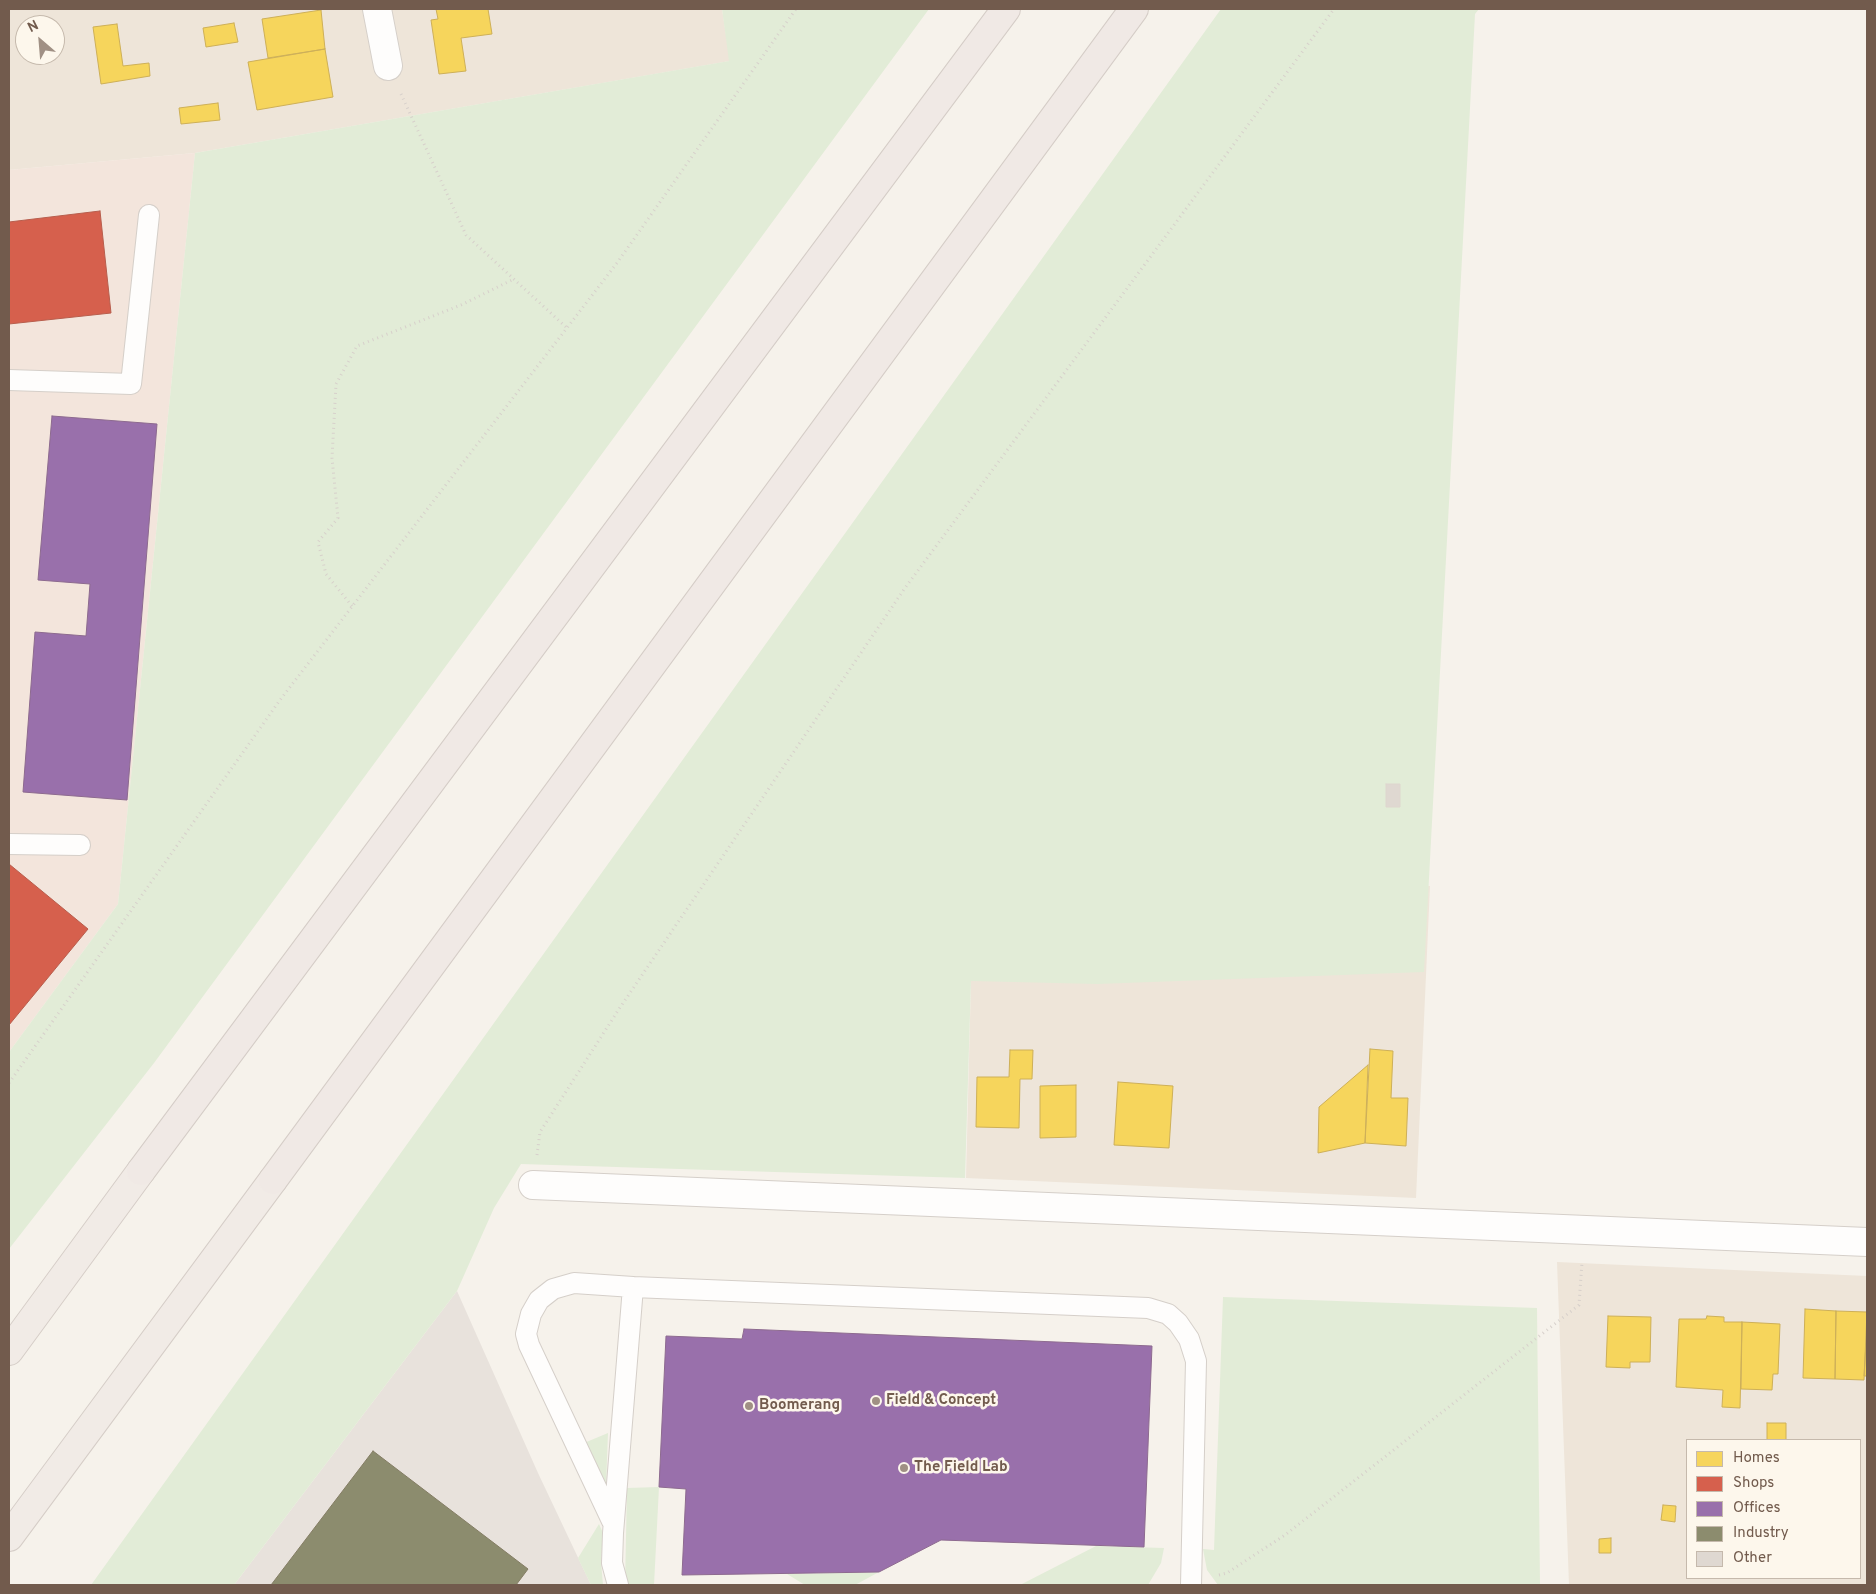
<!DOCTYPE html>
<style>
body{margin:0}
#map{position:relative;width:1876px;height:1594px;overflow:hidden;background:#f6f2eb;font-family:Overpass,sans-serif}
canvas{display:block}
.frame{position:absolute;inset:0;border:10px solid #725b4d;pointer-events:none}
.legend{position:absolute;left:1686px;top:1439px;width:175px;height:140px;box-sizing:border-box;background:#fdf7ec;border:1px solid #c5b9ac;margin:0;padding:6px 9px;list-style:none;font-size:15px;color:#725b4d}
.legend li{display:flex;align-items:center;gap:10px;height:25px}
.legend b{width:25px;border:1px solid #c5b9ac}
.north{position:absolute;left:15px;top:15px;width:50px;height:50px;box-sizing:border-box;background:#fdf7ec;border:1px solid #c5b9ac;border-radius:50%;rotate:333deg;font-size:14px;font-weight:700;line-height:20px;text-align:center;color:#725b4d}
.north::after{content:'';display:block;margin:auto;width:18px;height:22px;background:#a09084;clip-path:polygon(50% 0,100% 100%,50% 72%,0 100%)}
</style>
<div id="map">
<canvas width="1876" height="1594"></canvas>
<div class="frame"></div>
<ul class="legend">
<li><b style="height:14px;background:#f6d55c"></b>Homes</li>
<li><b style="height:14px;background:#d6604d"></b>Shops</li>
<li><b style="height:14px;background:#9970ab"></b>Offices</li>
<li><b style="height:14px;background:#8c8c6e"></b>Industry</li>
<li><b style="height:14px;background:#dfd8d1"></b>Other</li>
</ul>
<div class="north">N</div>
</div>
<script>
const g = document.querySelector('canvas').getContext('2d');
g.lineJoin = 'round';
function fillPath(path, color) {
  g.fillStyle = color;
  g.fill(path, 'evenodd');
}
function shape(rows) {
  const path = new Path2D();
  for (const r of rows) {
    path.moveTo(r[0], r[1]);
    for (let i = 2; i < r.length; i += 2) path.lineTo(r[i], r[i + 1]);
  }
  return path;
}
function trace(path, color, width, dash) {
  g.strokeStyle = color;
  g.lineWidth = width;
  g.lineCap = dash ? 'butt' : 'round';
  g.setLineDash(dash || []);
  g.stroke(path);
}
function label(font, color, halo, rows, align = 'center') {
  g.font = font + ' Overpass,sans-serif';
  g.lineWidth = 5;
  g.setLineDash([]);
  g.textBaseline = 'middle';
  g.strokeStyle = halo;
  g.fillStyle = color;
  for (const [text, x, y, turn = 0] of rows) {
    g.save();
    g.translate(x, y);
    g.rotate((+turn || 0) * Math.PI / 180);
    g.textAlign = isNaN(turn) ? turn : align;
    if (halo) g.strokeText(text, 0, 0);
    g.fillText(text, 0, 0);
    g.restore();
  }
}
fillPath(shape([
 [9,9,722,9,730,61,195,153,9,170],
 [25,25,55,25,55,55,25,55],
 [1375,884,1430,886,1416,1198,966,1178,971,981],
 [1557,1262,1867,1276,1867,1585,1569,1585],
 [1687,1440,1860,1440,1860,1578,1687,1578]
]), '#eee5d9');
fillPath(shape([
 [195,153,118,904,9,1052,9,170]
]), '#f3e5dc');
fillPath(shape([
 [457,1291,538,1473,591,1585,234,1585]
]), '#e8e2dc');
fillPath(shape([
 [722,9,929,9,154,1063,9,1249,9,1052,118,904,195,153,729,61],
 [1221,9,1479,9,1475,14,1424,972,1097,984,971,981,965,1178,521,1164,494,1208,457,1291,234,1585,91,1585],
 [1223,1297,1537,1308,1540,1585,1218,1585,1207,1570,1203,1549,1214,1550],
 [608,1433,606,1486,584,1443],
 [659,1487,654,1585,625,1585,627,1488],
 [599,1524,603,1533,601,1562,603,1585,591,1585,578,1558],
 [1096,1546,1164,1548,1161,1563,1148,1585,1020,1585],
 [879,1572,855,1585,805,1585,787,1574]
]), '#e2ecd7');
const homes = shape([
 [436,9,488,9,492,34,461,38,466,71,439,74,431,20,438,19,436,9],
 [321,10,325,49,268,58,262,19,321,10],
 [234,23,238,42,206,47,203,28,234,23],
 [117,24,123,66,149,63,150,76,101,84,93,27,117,24],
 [325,49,333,97,257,110,248,62,325,49],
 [218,103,220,120,181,124,179,108,218,103],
 [1370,1049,1393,1051,1391,1098,1408,1098,1406,1146,1365,1143,1370,1049],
 [1010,1050,1033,1050,1032,1079,1020,1079,1019,1128,976,1127,977,1077,1009,1077,1010,1050],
 [1368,1065,1365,1143,1318,1153,1319,1107,1368,1065],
 [1118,1082,1173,1086,1169,1148,1114,1145,1118,1082],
 [1076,1085,1076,1137,1040,1138,1040,1086,1076,1085],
 [1805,1309,1836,1311,1835,1379,1803,1378,1805,1309],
 [1836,1311,1867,1312,1864,1380,1835,1379,1836,1311],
 [1608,1316,1651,1317,1650,1362,1630,1362,1630,1368,1606,1367,1608,1316],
 [1707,1316,1724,1317,1724,1322,1742,1322,1740,1408,1722,1407,1723,1390,1676,1387,1679,1319,1706,1319,1707,1316],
 [1742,1322,1780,1324,1778,1374,1773,1374,1772,1390,1741,1389,1742,1322],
 [1867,1328,1867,1376,1864,1376,1867,1328],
 [1767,1423,1786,1423,1786,1440,1767,1440,1767,1423],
 [1663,1505,1676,1506,1675,1522,1661,1520,1663,1505],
 [1611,1538,1611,1553,1599,1553,1599,1539,1611,1538]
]);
fillPath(homes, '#f6d55c');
trace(homes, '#ceb058', 1);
const shops = shape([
 [100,211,111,313,9,324,9,222,100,211],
 [9,864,88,929,9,1025,9,864]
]);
fillPath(shops, '#d6604d');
trace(shops, '#b85e4d', 1);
const offices = shape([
 [52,416,157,424,127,800,23,792,35,632,86,636,90,584,38,580,52,416],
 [744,1329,1152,1346,1144,1547,941,1540,879,1572,682,1575,686,1489,659,1487,666,1336,742,1339,744,1329]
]);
fillPath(offices, '#9970ab');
trace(offices, '#8d6a8f', 1);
const industry = shape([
 [373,1451,528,1569,516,1585,271,1585,373,1451]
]);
fillPath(industry, '#8c8c6e');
trace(industry, '#847d64', 1);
const building = shape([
 [1386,784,1400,784,1400,807,1386,807,1386,784]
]);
fillPath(building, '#dfd8d1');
trace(building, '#ded6ce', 1);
const service = shape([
 [9,380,131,384,149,215],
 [9,844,80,845],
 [612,1521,529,1345,526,1334,531,1314,539,1300,553,1289,574,1283,633,1287],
 [618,1585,612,1563,613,1533,633,1287,1148,1308,1168,1314,1178,1323,1189,1339,1196,1361,1191,1585]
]);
const minor = shape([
 [377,9,388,66],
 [533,1185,1867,1242]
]);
const trunk = shape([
 [9,1351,141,1171],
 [9,1537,273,1180]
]);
const motorway = shape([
 [141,1171,1006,9],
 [273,1180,1134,9]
]);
trace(service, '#d5cfc9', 22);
trace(minor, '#d5cfc9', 30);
trace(trunk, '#d5cdc7', 30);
trace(motorway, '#d5cdc7', 30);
trace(shape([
 [401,94,466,235,567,328],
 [352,606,326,574,318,542,338,518,332,458,336,384,357,346,461,305,514,279],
 [9,1083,280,700,617,263,796,9],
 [537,1155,540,1132,619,1009,905,588,1334,9],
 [1219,1575,1227,1573,1285,1535,1579,1305,1582,1262]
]), '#d7d0cb', 3, [1, 4]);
trace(service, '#fefdfc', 20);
trace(minor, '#fefdfc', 28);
trace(trunk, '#f1ebe6', 28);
trace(motorway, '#f0e9e5', 28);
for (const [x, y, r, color] of [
 [876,1401,5,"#a09084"],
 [749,1406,5,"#a09084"],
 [904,1468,5,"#a09084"]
]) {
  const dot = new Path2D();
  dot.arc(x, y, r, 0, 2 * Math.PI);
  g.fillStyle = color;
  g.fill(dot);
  trace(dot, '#fdf7ec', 2);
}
label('bold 15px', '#725b4d', '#fdf7ec', [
 ["Field & Concept",886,1401],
 ["Boomerang",759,1406],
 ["The Field Lab",914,1468]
], 'left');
</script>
